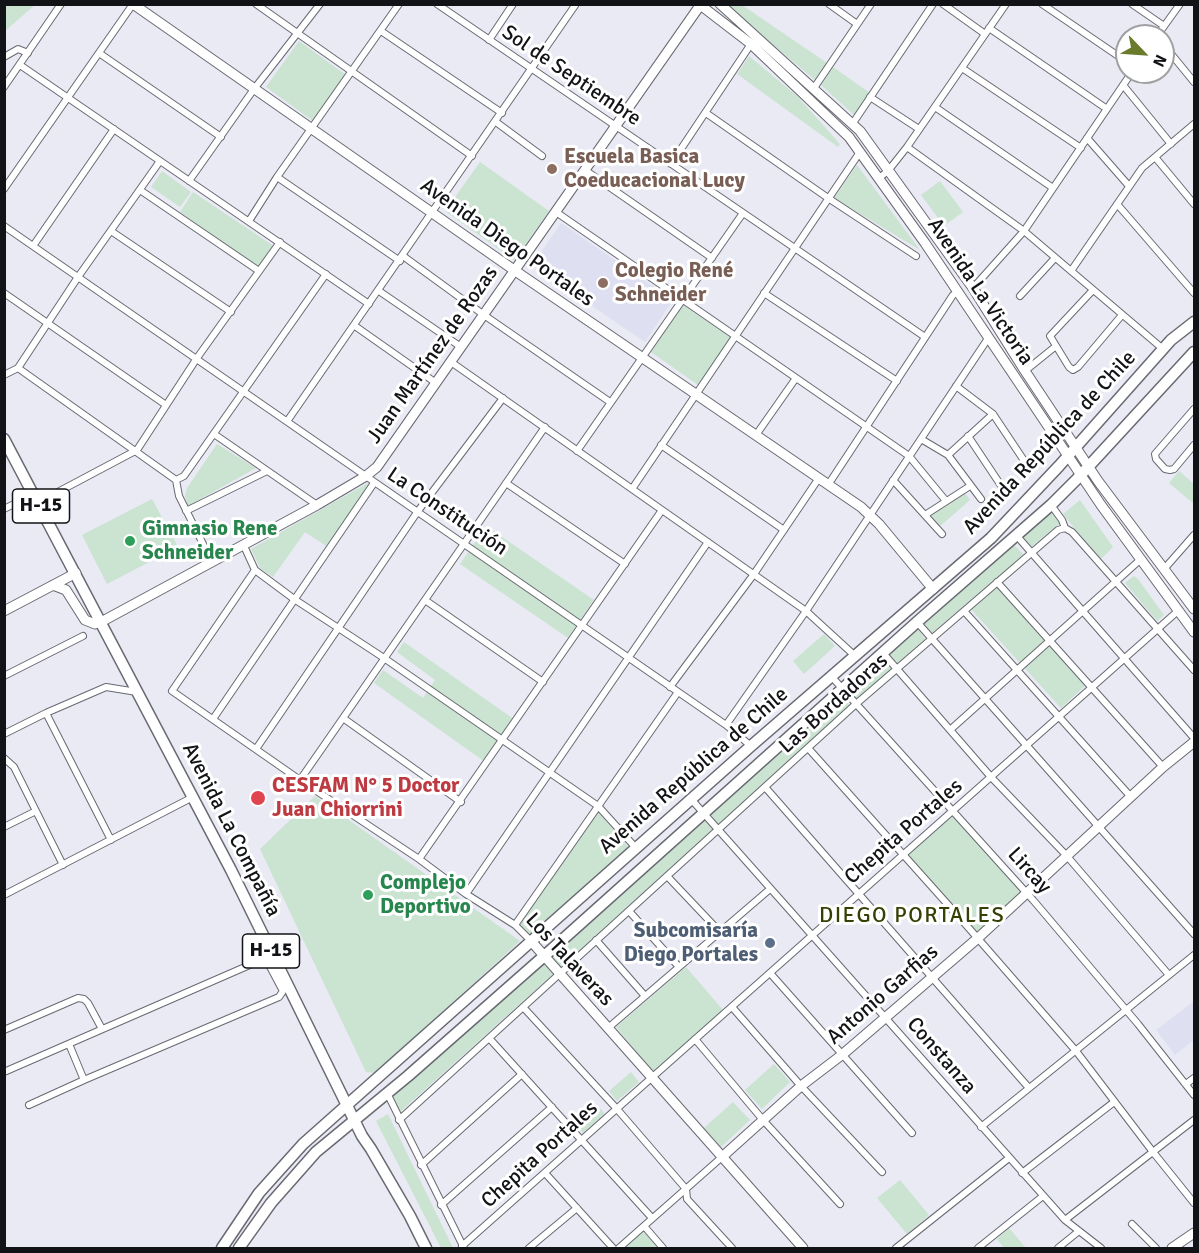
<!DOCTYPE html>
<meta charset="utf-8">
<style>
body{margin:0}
#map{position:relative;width:1199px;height:1253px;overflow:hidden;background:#e9eaf4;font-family:Signika,sans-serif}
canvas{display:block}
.frame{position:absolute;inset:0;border:6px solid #121316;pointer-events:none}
.north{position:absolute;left:1115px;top:24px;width:60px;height:60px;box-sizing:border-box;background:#fff;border:2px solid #a0a1a2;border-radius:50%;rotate:115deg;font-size:16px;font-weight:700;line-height:24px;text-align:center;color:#121316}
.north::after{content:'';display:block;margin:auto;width:21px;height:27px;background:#6a7c2c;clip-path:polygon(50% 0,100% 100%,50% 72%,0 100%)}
</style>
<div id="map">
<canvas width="1199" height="1253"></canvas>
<div class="frame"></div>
<div class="north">N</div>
</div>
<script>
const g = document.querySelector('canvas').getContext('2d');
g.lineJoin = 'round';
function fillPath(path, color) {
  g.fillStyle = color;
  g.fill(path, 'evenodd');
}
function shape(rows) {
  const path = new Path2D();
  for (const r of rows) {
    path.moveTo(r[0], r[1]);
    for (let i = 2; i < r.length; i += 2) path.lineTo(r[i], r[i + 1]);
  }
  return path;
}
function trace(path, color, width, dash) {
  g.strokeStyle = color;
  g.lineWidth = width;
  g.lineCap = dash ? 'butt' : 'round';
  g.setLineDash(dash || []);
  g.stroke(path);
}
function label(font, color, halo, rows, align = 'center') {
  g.font = font + ' Signika,sans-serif';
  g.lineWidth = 6;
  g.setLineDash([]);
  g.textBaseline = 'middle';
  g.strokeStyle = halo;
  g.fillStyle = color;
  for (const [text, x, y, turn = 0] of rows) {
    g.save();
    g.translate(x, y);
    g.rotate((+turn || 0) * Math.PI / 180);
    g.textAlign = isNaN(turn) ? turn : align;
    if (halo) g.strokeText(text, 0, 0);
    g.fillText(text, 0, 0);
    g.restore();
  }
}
fillPath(shape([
 [561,223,673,300,645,342,532,265],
 [1194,1001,1194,1040,1175,1055,1156,1030]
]), '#dee0f1');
fillPath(shape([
 [5,4,35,4,35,5,5,31],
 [726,5,742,5,827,63,815,80],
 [299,41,346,75,313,121,266,87],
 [749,56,797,96,840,144,838,147,737,74],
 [833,67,870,93,854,115,821,85],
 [480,162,549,211,514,260,445,211],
 [857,165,920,250,834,198],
 [162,171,191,192,180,207,151,187],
 [940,181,963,212,944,226,921,195],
 [193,192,275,247,259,268,180,212],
 [683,305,731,338,698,385,651,352],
 [217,444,256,468,188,506,185,496,187,488],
 [1179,471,1194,484,1194,504,1169,483],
 [368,483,370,486,326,546,305,532,273,577,260,568,251,549],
 [962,489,970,500,938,528,924,512],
 [152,499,178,547,107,584,82,535],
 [1080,500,1113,547,1100,560,1063,514],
 [1051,511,1060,523,1031,547,1022,535],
 [486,526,594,600,568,638,460,564],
 [1012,543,1024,555,932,633,922,623],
 [1134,576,1138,579,1164,615,1157,621,1125,583],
 [996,583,1087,684,1061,708,968,606],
 [917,628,926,640,898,664,888,652],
 [824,634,835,646,804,674,793,661],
 [404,642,515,720,485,762,374,683,383,670,423,698,435,680,397,652],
 [883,659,892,670,857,700,848,689],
 [841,696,850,705,718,825,710,813],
 [315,796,520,941,375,1073,366,1072,260,849],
 [597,811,629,848,531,935,519,924],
 [952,812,1023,893,977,936,903,855],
 [704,820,713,829,560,968,552,956],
 [544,961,553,974,399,1113,391,1095],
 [686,967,723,1010,653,1072,616,1027],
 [774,1064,790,1082,762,1109,745,1090],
 [631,1072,639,1082,617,1101,609,1091],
 [733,1102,750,1120,721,1147,704,1128],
 [596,1104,605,1114,583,1133,574,1123],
 [388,1114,453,1248,441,1248,376,1121],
 [900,1180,929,1215,907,1234,877,1198],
 [644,1226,663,1248,619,1248],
 [1009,1228,1026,1248,1004,1248,997,1239]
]), '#cbe3d1');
const street = shape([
 [256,4,472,156],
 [437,4,925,337],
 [829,4,857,24],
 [943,4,985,34],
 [1042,4,1127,62],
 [1132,4,1164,26],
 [989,28,1107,109],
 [381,31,502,113],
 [1157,36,1180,4],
 [489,40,513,4],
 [1163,44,1194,82],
 [99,53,221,137],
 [4,57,18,49,28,53],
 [20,65,369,304],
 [962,68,1081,148],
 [1123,85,1171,144],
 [4,87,61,4],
 [814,88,871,4],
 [870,97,919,129],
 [935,107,1053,188],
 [706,113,828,198,916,256],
 [496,122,542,156],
 [853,123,933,4],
 [1087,138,1129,186],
 [907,147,1024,231,1163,349],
 [1155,157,1194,204],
 [671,164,751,44],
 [585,170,712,258],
 [277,177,400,261],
 [879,178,888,171,907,147,1006,4],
 [189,181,254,89,320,4],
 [4,189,133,4],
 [140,190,259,271],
 [1117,204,1194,293],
 [556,212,909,456,946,501],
 [249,221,277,177,399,4],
 [4,226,726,725,751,746],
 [111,231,231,312],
 [33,246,114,129],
 [403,256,484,315,610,402],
 [1071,271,1142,168,1194,124],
 [973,288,1024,231,1132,72],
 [1093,290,1050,336,1069,367,1073,370,1078,367,1122,315],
 [379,291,461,347],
 [4,293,166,405],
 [764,293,897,381],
 [1020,296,1055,258],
 [355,326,436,383],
 [451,362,806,611,854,655],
 [18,368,176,480,179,496,212,562],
 [1025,371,1056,346],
 [4,375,18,368,78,277,160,161],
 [956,386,993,414],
 [1194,409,1155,454,1156,459,1165,469,1170,470,1174,469,1194,445],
 [288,420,576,4],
 [214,434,317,505],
 [756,435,796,378],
 [968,436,1002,487],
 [921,439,948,455,993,414,1029,468],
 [661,445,784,530],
 [577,451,743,213],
 [948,455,981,499],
 [176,480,184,476,326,274],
 [893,480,942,534],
 [506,483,625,564],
 [828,485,953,295,958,292],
 [632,489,860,152],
 [39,502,137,450,197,358,280,242],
 [1051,505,1062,520,1065,528],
 [4,509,34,494],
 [186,511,267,471],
 [925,515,970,486],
 [1065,528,1072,532,1194,670],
 [1016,535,1194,738],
 [244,546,255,570,294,599,384,658,598,806,636,848],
 [1165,568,1194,535],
 [255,570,172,691,300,780,419,859,466,894,515,925,531,941],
 [997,582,1163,767],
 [425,600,543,682],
 [964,611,1131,797],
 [917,622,1194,934],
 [883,653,991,777,1066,855,1169,975],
 [4,676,83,636],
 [831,676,1033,900,1138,1024,1194,1095],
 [670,687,754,574,819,478],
 [46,713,111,840],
 [343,718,461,802],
 [213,719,374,483],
 [726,725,806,611,989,337],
 [950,730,1141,559],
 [4,734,46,713,106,687,137,692],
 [808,748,967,926,1076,1051,1153,1152,1194,1203],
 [256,749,418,511,503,398],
 [4,758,14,767,63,865],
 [300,780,545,427],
 [765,787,1029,1088],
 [691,799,1065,1220,1101,1248],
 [4,827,36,811],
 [419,859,662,510],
 [667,876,720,932],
 [466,894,708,542],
 [4,895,193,797],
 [629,911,679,967],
 [515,925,678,692],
 [596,940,645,996],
 [770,973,912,1133],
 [523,1007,617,1109,686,1189,687,1199,732,1248],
 [732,1007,801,1086,882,1172],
 [608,1028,770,889],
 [4,1030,78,998,84,999,88,1003,102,1029],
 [489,1038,652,1218],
 [695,1039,763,1120,840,1204],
 [69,1044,84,1080],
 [4,1072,268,957],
 [1186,1084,1194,1078],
 [387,1093,464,1248],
 [29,1105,84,1080,279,997,283,991,266,959],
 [399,1120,856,704,1058,530,1065,528],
 [981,1127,1194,955],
 [421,1165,522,1074],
 [545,1173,613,1248],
 [1022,1173,1114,1102],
 [441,1205,552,1107],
 [1065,1220,1194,1120],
 [1132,1224,1156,1248],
 [644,1226,663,1248],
 [462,1246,1179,610],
 [529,1248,577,1208],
 [619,1248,722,1157],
 [896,1248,1009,1158],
 [978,1248,1043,1196],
 [1058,1248,1079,1231]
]);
const secondary = shape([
 [133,4,514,270,861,507,879,524,933,589],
 [699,4,751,44,849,137,925,243,1101,505,1194,632],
 [720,4,860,131,973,288,1025,371,1098,481,1194,609],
 [53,585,66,590,85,620,95,624,101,622,317,505,366,476,377,467,701,4],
 [4,611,76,573],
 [531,941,803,1248],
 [722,1157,801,1086,843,1054,978,938,1163,767,1194,742],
 [1172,1248,1194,1233]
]);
const primary = shape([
 [4,439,231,870,362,1136,371,1149,410,1216,426,1248],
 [222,1248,259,1193,303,1144,751,746,991,538,1059,466,1171,340,1194,322],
 [239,1248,271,1203,316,1152,408,1076,551,950,917,622,1051,505,1077,479,1194,352]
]);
trace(street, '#686971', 8);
trace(secondary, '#686971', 11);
trace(primary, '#686971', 13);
trace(street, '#fff', 6);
trace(secondary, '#fff', 9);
trace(primary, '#fff', 10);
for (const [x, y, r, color] of [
 [552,169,6,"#8d6e63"],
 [603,283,6,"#8d6e63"],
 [130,541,6,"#2e9e5b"],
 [258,798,8,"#e0444e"],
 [368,895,6,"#2e9e5b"],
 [770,943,6,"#5c6f8a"]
]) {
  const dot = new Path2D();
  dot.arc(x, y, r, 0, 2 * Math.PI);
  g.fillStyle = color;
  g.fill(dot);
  trace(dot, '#fff', 2);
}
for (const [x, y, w] of [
 [41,506,57],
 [271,951,57]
]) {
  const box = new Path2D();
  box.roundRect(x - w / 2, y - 17, w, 34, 4.5);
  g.fillStyle = '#fff';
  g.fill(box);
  trace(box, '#121316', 1.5);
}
label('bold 20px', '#121316', null, [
 ["H-15",41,506],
 ["H-15",271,951]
]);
label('21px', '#121316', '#fff', [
 ["Sol de Septiembre",571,76,34],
 ["Avenida Diego Portales",507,243,35],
 ["Avenida La Victoria",980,292,56],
 ["Juan Martínez de Rozas",433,355,-55],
 ["Avenida República de Chile",1050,443,-47],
 ["La Constitución",447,512,34],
 ["Las Bordadoras",834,704,-42],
 ["Avenida República de Chile",694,771,-41],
 ["Avenida La Compañía",231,830,63],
 ["Chepita Portales",904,832,-41],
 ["Lircay",1029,871,48],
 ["Los Talaveras",569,960,47],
 ["Antonio Garfias",883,995,-41],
 ["Constanza",941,1056,49],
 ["Chepita Portales",540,1155,-42]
]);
label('bold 21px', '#785e54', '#fff', [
 ["Escuela Basica",564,157],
 ["Coeducacional Lucy",564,181],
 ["Colegio René",615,271],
 ["Schneider",615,295]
], 'left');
label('bold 21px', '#27864d', '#fff', [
 ["Gimnasio Rene",142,529],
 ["Schneider",142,553],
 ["Complejo",380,883],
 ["Deportivo",380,907]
], 'left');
label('bold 21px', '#be3a42', '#fff', [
 ["CESFAM N° 5 Doctor",272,786],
 ["Juan Chiorrini",272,810]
], 'left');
label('bold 21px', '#4e5e75', '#fff', [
 ["Subcomisaría",758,931],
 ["Diego Portales",758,955]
], 'right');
g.letterSpacing = '1.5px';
label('22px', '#354005', '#fff', [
 ["DIEGO PORTALES",912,916]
]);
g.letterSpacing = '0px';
</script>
